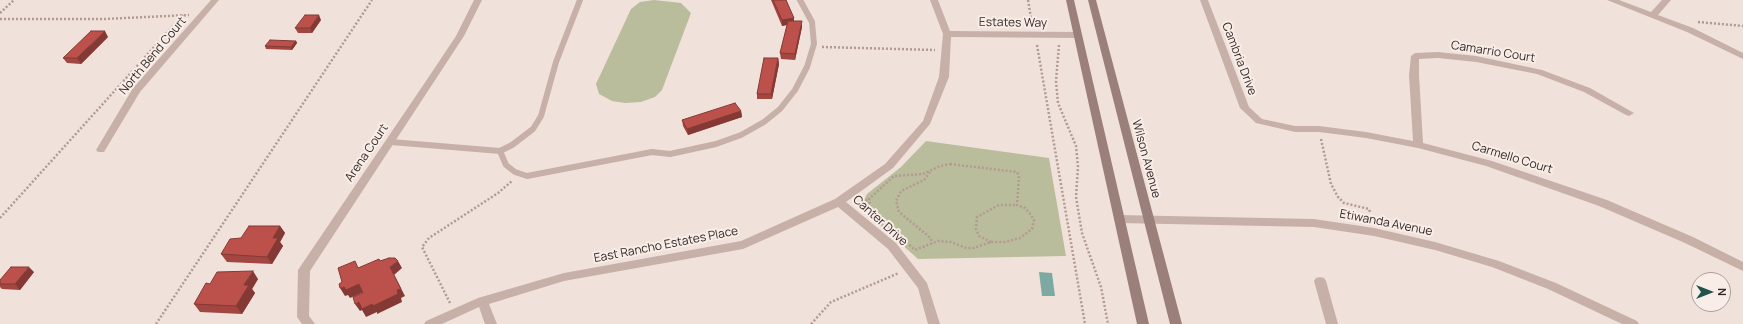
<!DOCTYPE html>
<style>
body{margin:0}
#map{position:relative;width:1743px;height:324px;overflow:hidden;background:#f0e2db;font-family:Manrope,sans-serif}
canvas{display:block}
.north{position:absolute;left:1691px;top:272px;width:40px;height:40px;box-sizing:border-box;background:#f8ede7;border:1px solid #aa9f9b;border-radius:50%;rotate:90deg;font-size:11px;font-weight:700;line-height:16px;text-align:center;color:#342928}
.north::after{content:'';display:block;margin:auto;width:14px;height:18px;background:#21524c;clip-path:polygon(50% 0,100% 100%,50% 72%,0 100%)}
</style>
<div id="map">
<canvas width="1743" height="324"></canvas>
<div class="north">N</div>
</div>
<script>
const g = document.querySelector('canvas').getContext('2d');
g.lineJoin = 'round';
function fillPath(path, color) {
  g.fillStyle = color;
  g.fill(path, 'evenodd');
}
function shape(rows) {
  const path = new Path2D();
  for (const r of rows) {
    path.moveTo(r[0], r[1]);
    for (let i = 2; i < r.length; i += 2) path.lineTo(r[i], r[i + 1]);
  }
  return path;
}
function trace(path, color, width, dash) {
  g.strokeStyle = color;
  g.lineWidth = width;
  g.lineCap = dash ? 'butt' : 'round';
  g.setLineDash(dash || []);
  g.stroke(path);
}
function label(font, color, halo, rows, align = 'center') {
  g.font = font + ' Manrope,sans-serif';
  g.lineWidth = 4;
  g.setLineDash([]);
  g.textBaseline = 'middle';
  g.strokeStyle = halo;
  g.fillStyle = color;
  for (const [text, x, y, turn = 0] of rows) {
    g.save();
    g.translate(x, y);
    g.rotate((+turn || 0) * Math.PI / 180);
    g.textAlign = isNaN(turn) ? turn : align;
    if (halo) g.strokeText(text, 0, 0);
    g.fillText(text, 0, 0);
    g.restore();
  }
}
fillPath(shape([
 [654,0,681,3,691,13,662,90,655,97,641,102,625,103,612,101,599,94,596,84,631,9,640,2],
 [926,141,1049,158,1066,256,918,259,871,217,866,210,863,202,867,194,901,167]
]), '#b9bd9c');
fillPath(shape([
 [1039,272,1052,273,1055,296,1042,296]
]), '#7caaa3');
trace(shape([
 [1028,0,1032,24],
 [0,13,14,0],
 [0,19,104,19,189,15],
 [1698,22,1743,26],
 [1037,45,1085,324],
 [1059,45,1056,81,1058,103,1076,146,1078,167,1076,197,1082,233,1101,287,1108,324],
 [822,47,935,50],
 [1321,139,1331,184,1338,197,1344,203,1369,209,1370,212],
 [950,164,1017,172,1019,176,1017,205,1025,208,1031,215,1034,220,1032,229,1020,238,1005,242,991,242,974,248,966,248,951,242,938,241,915,250,871,210,869,199,894,176,923,174,940,166,950,164],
 [930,172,924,180,901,191,896,201,899,212,927,235,931,239,932,244],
 [859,206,868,199],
 [0,218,183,15],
 [991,242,979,236,976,229,977,217,999,205,1017,205],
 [450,303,422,247,429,238,498,193,512,181],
 [156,324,372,0],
 [811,324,831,302,899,273]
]), '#b29a92', 2.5, [2, 2]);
trace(shape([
 [391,142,500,151,512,145,533,129,541,116,556,62,580,0],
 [500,151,506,165,515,172,527,176,652,152,670,154,716,144,741,135,764,122,780,109,795,90,807,67,814,44,812,22,800,0]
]), '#c7b0a8', 6);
fillPath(shape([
 [211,0,219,0,140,92,104,152,98,152,96,150,133,88,211,0],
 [474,0,482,0,464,36,310,271,309,316,315,324,302,324,297,317,298,270,426,81,456,36,474,0],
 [930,0,938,0,950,31,1078,32,1082,35,1078,38,951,37,949,77,930,124,893,168,846,202,896,243,927,283,940,324,928,324,918,288,888,249,838,207,743,249,564,281,489,304,497,324,485,324,479,307,442,324,424,324,426,321,478,298,564,273,741,241,835,199,885,164,923,121,939,77,943,34,930,0],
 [1200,0,1208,0,1249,107,1262,119,1295,126,1319,126,1366,132,1413,141,1409,75,1411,56,1415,53,1438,52,1476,56,1542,70,1590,88,1634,113,1629,116,1626,115,1584,92,1537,74,1476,62,1438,58,1419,59,1419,75,1423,143,1492,161,1607,200,1693,237,1743,262,1743,271,1685,243,1599,206,1486,166,1418,148,1366,138,1319,132,1295,132,1256,123,1240,108,1200,0],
 [1607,0,1619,0,1651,12,1662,0,1671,0,1658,15,1693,28,1743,53,1743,59,1687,32,1607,0],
 [1320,277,1324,278,1326,281,1338,324,1326,324,1314,281,1316,278,1320,277]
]), '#c7b0a8');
fillPath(shape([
 [1119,215,1314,219,1374,228,1435,242,1499,261,1556,283,1637,321,1639,324,1622,324,1548,289,1492,267,1435,250,1374,236,1314,227,1119,223,1115,222,1114,219,1115,216,1119,215]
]), '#c7b0a8');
fillPath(shape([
 [1066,0,1074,0,1149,324,1137,324,1066,0],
 [1088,0,1096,0,1182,324,1170,324,1088,0]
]), '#9a7f7a');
fillPath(shape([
 [771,0,786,0,794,21,802,27,795,60,781,59,780,53,787,25,782,26],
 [321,20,312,33,298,33,295,28],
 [108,37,81,64,67,63,63,58],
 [296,41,297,43,292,50,266,49,265,46],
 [778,58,779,64,772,99,757,99,757,94],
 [741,111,742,117,688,135,683,126,682,120],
 [280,226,285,233,280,242,283,246,272,264,227,262,221,254,241,238],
 [34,272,20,290,2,289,0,287,0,280],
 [258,279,252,289,255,293,242,314,200,312,194,304,210,284]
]), '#a24641');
fillPath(shape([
 [319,15,321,20,312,33,310,28],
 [794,18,794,23,782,26,782,20],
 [802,21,802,27,795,60,795,54],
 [105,31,108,37,81,64,77,58],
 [296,41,297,43,292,50,291,47],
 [778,58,779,64,772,99,771,94],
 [741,111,742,117,688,135,687,129],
 [280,226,285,233,280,242,283,246,272,264,267,257,273,238],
 [398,261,402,268,394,275,405,296,401,298,402,302,377,314,377,312,366,317,362,310,360,311,355,304,359,302,372,304,397,290,390,267],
 [29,267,34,272,20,290,15,284],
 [253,271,258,279,252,289,255,293,242,314,236,306,244,285],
 [359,284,364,292,350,298,348,295,345,296,340,288,344,287]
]), '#843935');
const building = shape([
 [773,0,786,0,794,18,782,20,773,0],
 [305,15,319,15,310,28,295,28,305,15],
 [788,21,802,21,795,54,780,53,788,21],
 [91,31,105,31,77,58,63,58,91,31],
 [270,40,296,41,291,47,265,46,270,40],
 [764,58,778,58,771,94,757,94,764,58],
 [735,103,741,111,687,129,682,120,735,103],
 [249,226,280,226,273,238,278,238,267,257,221,254,230,239,241,238,249,226],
 [389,258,395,258,398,261,390,267,401,289,397,290,398,294,373,306,372,304,362,309,359,302,355,304,353,297,363,293,359,284,346,290,344,287,340,288,339,284,342,282,338,268,355,261,358,268,379,259,380,261,389,258],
 [11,267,29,267,15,284,0,284,0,280,11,267],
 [253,271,244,285,249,285,236,306,194,304,206,283,210,284,217,272,253,271]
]);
fillPath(building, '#bc514c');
trace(building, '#843935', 1);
label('12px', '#342928', '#f8ede7', [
 ["Estates Way",1013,23,1],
 ["Camarrio Court",1493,52,9],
 ["North Bend Court",153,56,-50],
 ["Cambria Drive",1239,59,69],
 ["Arena Court",367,153,-56],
 ["Carmello Court",1512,158,17],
 ["Wilson Avenue",1146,159,75],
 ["Canter Drive",880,221,42],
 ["Etiwanda Avenue",1386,223,11],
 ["East Rancho Estates Place",666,245,-11]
]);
</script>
